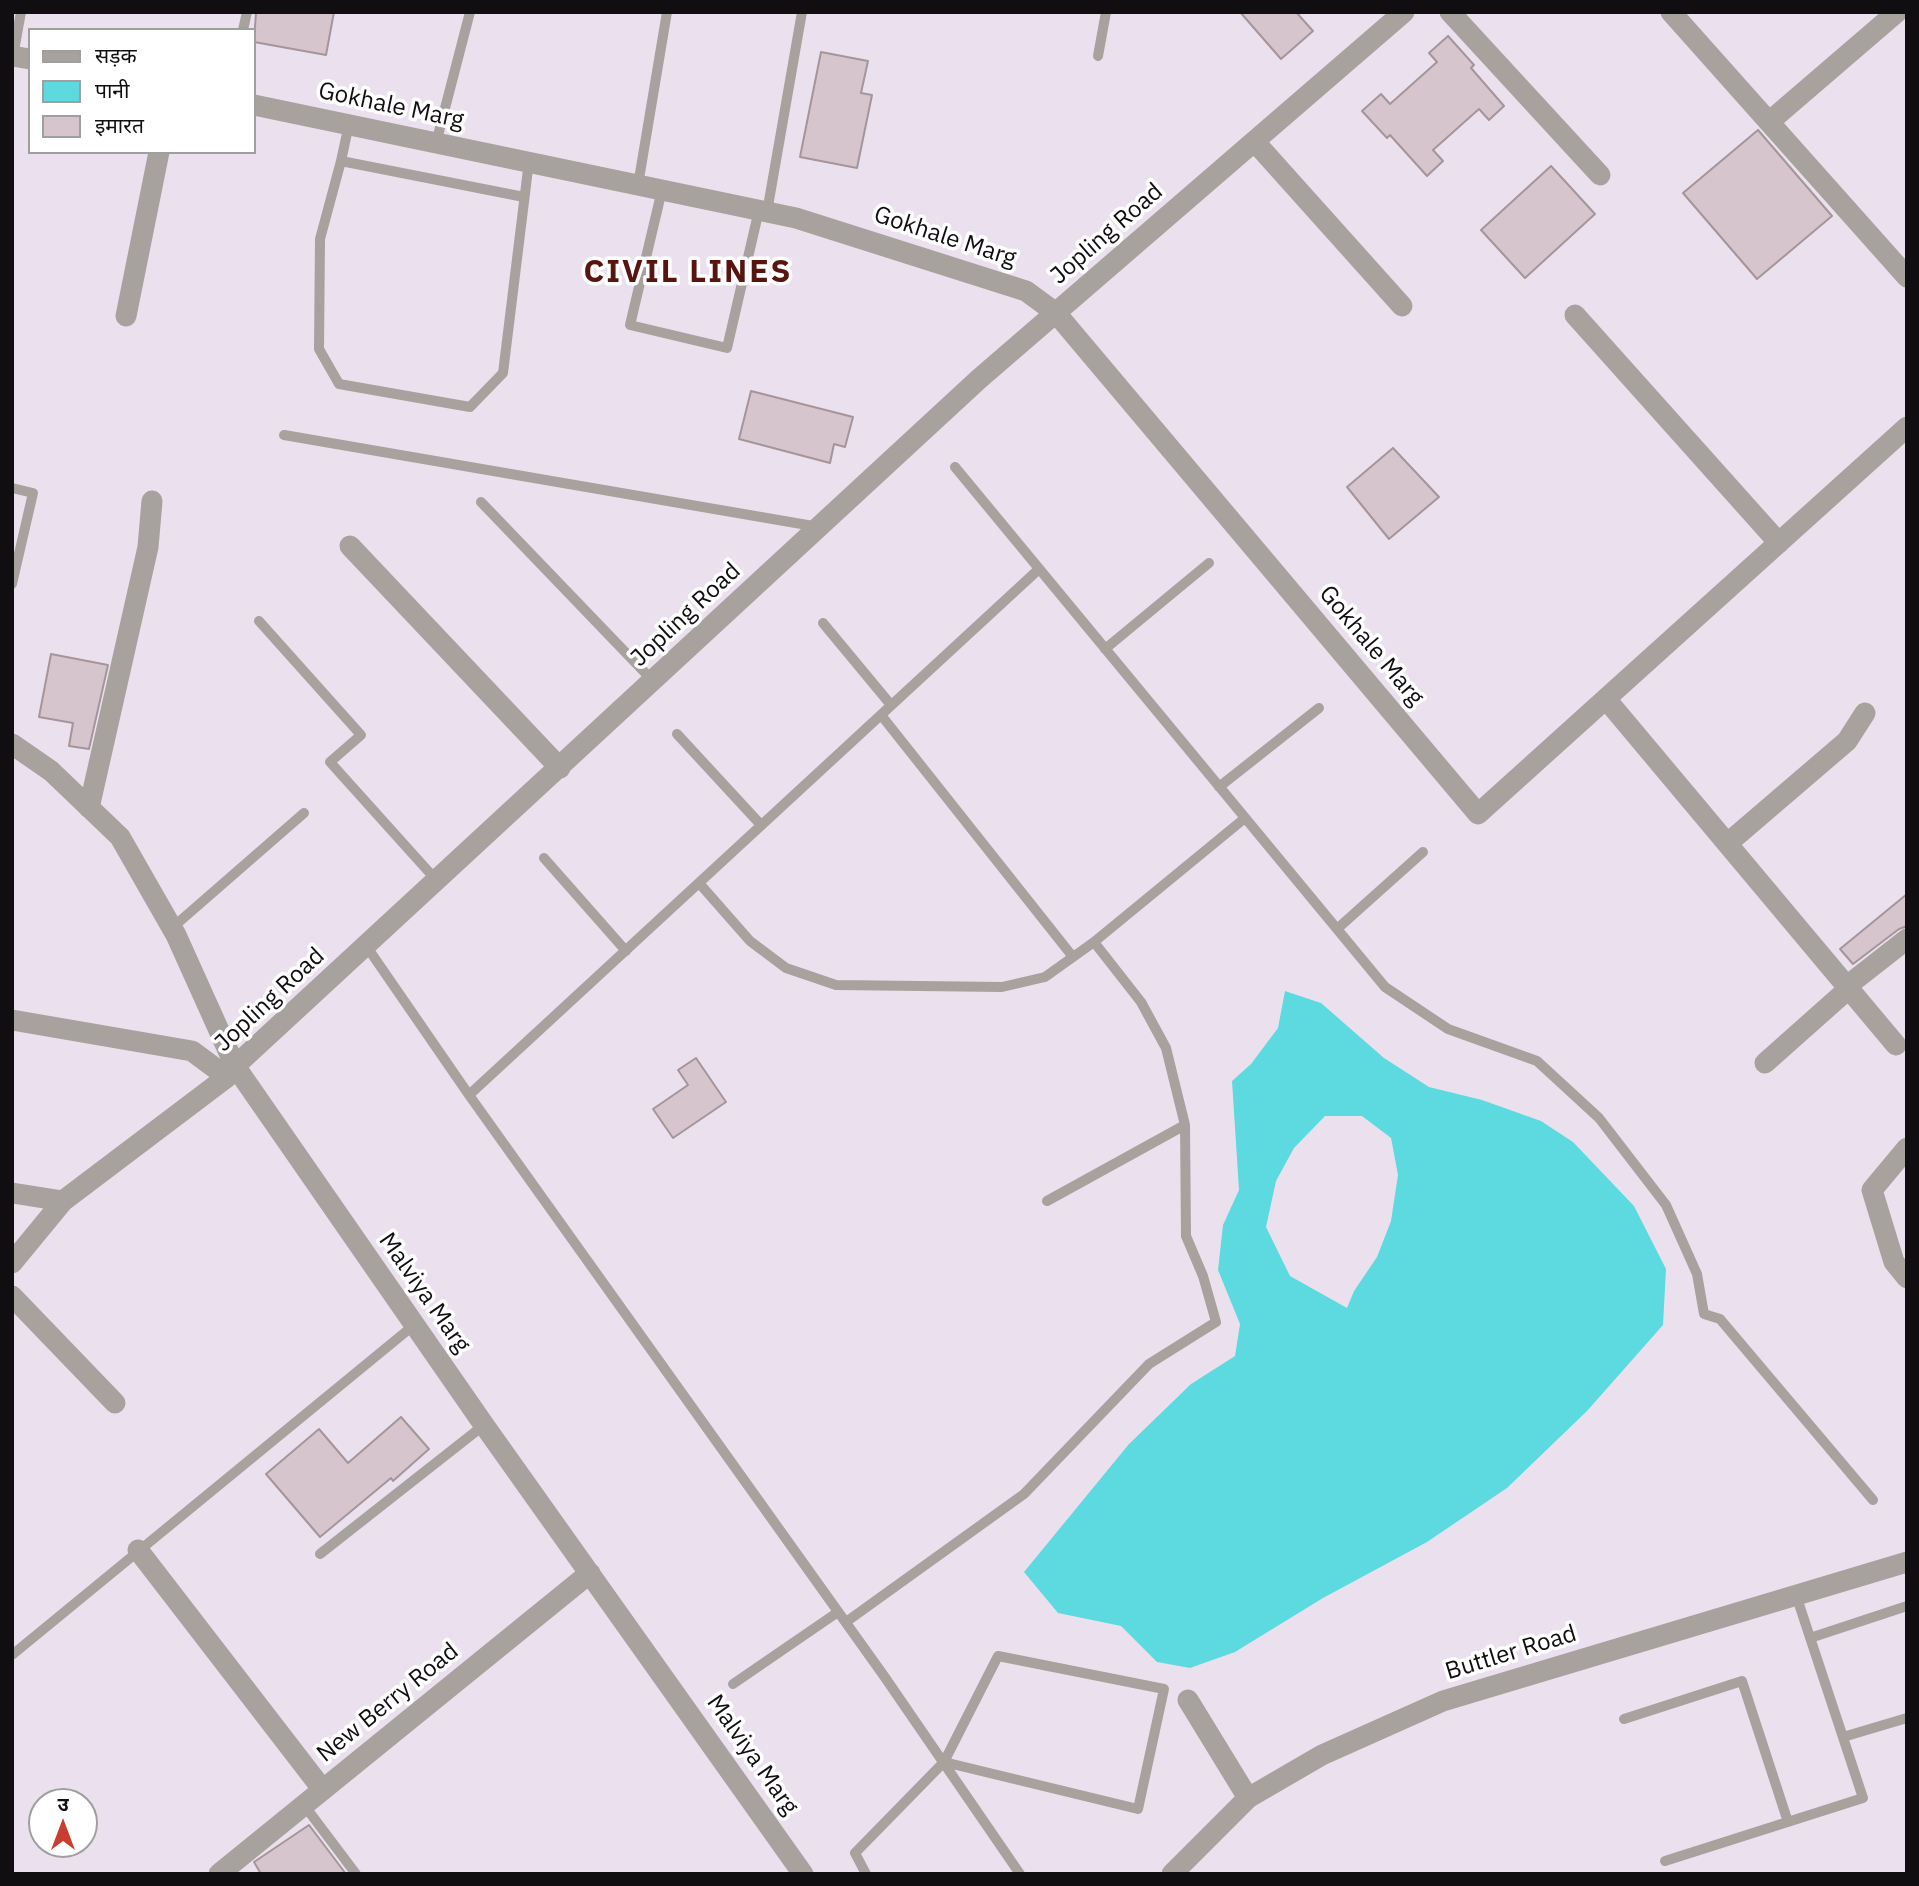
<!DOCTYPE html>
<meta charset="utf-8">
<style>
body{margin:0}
#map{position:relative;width:1919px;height:1886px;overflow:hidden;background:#ebe1ee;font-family:"IBM Plex Sans","Noto Sans Devanagari",sans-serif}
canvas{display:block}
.frame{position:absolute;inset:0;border:14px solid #110e12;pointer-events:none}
.legend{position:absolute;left:28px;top:28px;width:228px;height:126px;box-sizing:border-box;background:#fff;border:2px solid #a09fa0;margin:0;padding:9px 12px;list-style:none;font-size:21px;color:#110e12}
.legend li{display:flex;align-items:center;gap:14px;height:35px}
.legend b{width:35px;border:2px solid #a09fa0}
.north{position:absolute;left:28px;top:1788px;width:70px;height:70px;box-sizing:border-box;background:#fff;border:2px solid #a09fa0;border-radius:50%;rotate:0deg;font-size:19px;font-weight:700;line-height:28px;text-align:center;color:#110e12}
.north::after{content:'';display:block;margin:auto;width:24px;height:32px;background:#ca3d31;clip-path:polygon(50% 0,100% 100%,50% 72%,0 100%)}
</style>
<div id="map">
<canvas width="1919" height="1886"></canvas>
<div class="frame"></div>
<ul class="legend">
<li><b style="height:9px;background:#a7a29d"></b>सड़क</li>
<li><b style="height:19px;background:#5cdae0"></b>पानी</li>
<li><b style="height:19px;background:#d6c5cc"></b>इमारत</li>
</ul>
<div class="north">उ</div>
</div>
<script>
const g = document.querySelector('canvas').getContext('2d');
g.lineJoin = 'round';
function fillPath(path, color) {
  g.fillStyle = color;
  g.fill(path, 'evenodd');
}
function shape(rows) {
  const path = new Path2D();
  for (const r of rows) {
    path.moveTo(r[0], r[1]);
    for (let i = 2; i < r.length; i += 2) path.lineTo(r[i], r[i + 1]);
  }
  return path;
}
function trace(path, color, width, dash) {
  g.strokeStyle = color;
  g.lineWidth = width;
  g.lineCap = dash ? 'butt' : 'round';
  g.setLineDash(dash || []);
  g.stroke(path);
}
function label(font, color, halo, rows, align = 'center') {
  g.font = font + ' "IBM Plex Sans",sans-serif';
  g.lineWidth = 7;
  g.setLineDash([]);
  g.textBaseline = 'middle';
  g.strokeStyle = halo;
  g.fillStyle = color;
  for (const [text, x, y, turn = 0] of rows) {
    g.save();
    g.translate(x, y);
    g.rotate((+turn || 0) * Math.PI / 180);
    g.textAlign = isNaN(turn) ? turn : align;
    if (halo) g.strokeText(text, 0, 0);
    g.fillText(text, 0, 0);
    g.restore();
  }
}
fillPath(shape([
 [1285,991,1321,1003,1384,1058,1429,1087,1482,1100,1541,1121,1573,1142,1634,1206,1666,1269,1663,1325,1587,1411,1507,1488,1427,1542,1323,1598,1235,1652,1190,1668,1157,1662,1121,1626,1058,1613,1024,1572,1129,1444,1191,1384,1235,1356,1240,1324,1218,1270,1223,1225,1239,1190,1232,1081,1251,1064,1278,1028],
 [1325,1116,1362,1116,1391,1138,1398,1175,1391,1221,1377,1257,1354,1291,1347,1308,1290,1276,1266,1227,1276,1181,1294,1148]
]), '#5cdae0');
const building = shape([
 [256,12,334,12,326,55,254,42,256,12],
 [1240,12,1296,12,1313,31,1281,59,1240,12],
 [1448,36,1474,65,1471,68,1504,106,1489,120,1479,109,1433,150,1443,161,1427,176,1390,135,1387,138,1362,111,1381,94,1390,104,1437,62,1429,53,1448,36],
 [821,52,868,61,861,93,872,95,857,168,800,157,821,52],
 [1758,130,1832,216,1757,279,1683,193,1758,130],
 [1551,166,1595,214,1525,278,1481,230,1551,166],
 [751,391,853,417,845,447,834,444,830,463,739,439,751,391],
 [1393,448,1439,497,1389,539,1347,487,1393,448],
 [51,654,108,665,89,749,69,746,73,723,39,717,51,654],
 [1907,894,1907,926,1899,929,1853,964,1840,949,1907,894],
 [696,1058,726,1102,673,1138,653,1109,688,1085,678,1070,696,1058],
 [401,1417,429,1449,393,1481,391,1478,320,1537,266,1474,319,1429,348,1463,401,1417],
 [309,1825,346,1874,261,1874,254,1862,309,1825]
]);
fillPath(building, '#d6c5cc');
trace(building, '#a5959b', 2);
trace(shape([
 [243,30,247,12],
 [13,56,21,12],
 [1098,56,1106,12],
 [349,124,341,161,320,239,319,349,339,384,470,407,503,373,529,161],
 [436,143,470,12],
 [341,161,524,197],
 [638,185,667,12],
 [662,190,630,325,727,348,759,210],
 [767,212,802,12],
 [284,435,819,527],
 [955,467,1385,987,1448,1029,1537,1061,1599,1118,1666,1205,1697,1274,1704,1314,1720,1319,1873,1500],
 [12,488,33,493,12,584],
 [481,502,653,681],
 [259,621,361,735,330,762,437,881],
 [823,623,891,705],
 [1105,649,1209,563],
 [881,715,1073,957],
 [677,734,761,825],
 [1219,787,1319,708],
 [544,858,626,951],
 [699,883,750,941,786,968,836,985,1002,987,1045,977,1094,942,1245,818],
 [172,928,304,813],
 [1337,929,1423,852],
 [367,947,469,1095,884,1676,1020,1874],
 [469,1095,1039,569],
 [1047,1201,1185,1125],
 [320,1554,484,1425],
 [846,1622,1024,1494,1149,1364,1216,1322,1203,1276,1186,1236,1185,1125,1166,1048,1141,1002,1094,942],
 [1810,1638,1907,1606],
 [12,1655,414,1325],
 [733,1684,838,1612],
 [1624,1719,1742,1681,1788,1822],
 [1843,1737,1907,1718],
 [304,1805,356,1874],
 [1665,1861,1863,1798,1796,1595],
 [866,1874,855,1853,944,1762,998,1656,1164,1689,1138,1809,944,1762]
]), '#a7a29d', 10);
trace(shape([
 [1450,12,1600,175],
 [1671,12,1907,277],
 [12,56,30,59],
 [254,105,796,218,1026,291,1056,313,1478,814,1907,427],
 [1769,122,1897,12],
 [1255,142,1402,306],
 [1575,315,1779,543],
 [126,316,159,152],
 [350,546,560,768],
 [1606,699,1896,1045],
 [12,744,51,771,120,837,176,935,235,1066,484,1425,803,1874],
 [89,808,148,547,152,501],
 [1728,843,1847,741,1865,713],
 [12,1020,192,1051,227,1077],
 [1765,1063,1846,991,1847,986,1907,939],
 [1907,1148,1872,1190,1894,1262,1907,1278],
 [12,1193,63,1201],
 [12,1263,63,1201,227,1077,235,1066,979,379,1404,12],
 [12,1296,115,1403],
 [138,1550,323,1790],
 [1188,1700,1248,1798],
 [219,1874,590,1573],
 [1172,1874,1248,1798,1322,1755,1443,1701,1907,1562]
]), '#a7a29d', 21);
label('24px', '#110e12', '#fff', [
 ["Gokhale Marg",391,106,12],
 ["Jopling Road",1107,234,-41],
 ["Gokhale Marg",945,237,18],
 ["Jopling Road",686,615,-43],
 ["Gokhale Marg",1371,646,50],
 ["Jopling Road",270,1000,-43],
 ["Malviya Marg",424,1293,55],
 ["Buttler Road",1511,1653,-17],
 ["New Berry Road",388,1703,-39],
 ["Malviya Marg",752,1755,55]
]);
g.letterSpacing = '2px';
label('bold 32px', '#58140f', '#fff', [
 ["CIVIL LINES",688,273]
]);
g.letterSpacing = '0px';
</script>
